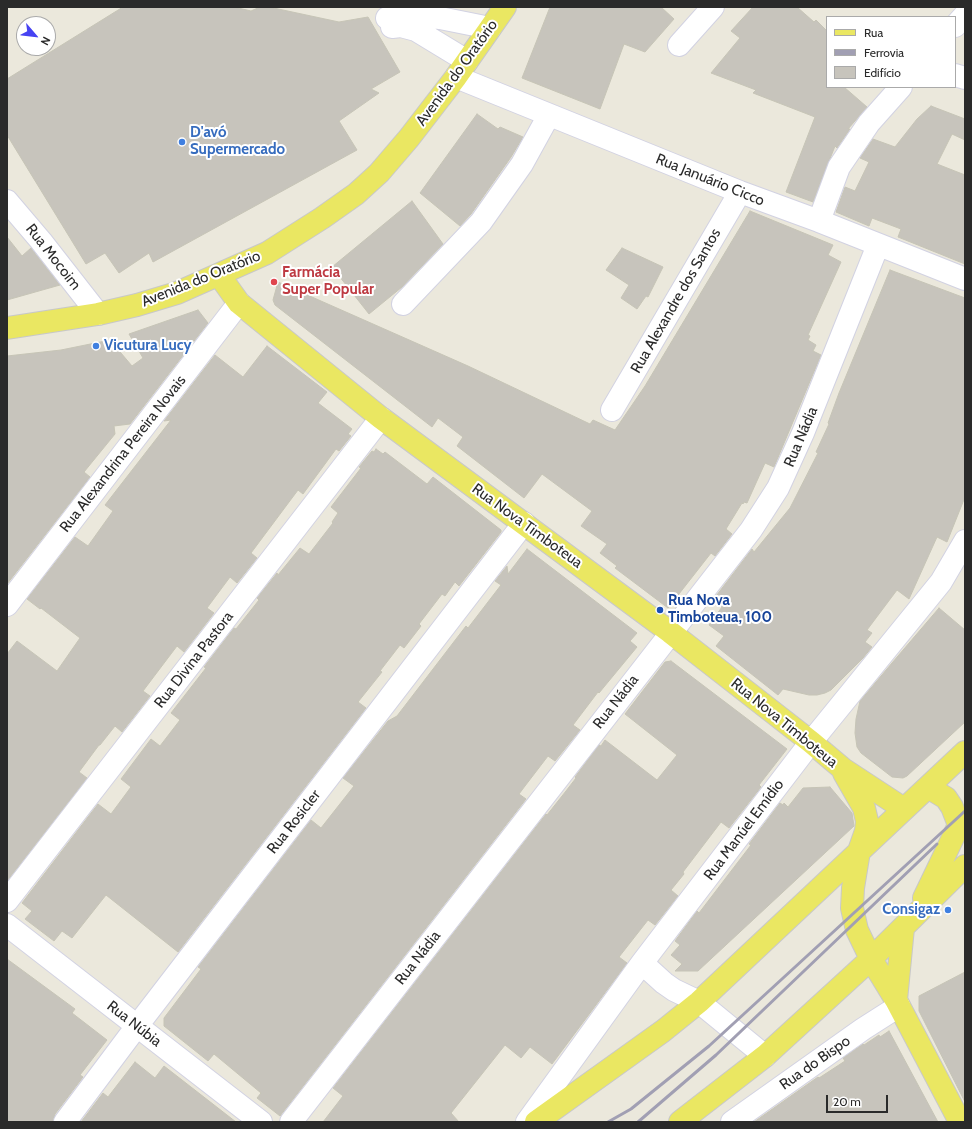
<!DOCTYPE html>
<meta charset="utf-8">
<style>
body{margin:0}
#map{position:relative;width:972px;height:1129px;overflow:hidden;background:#ebe8dc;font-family:Cabin,sans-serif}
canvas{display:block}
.frame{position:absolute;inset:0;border:8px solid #2a2a2a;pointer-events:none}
.legend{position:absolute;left:826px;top:16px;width:130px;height:72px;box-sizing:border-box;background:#fff;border:1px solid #aaa;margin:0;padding:5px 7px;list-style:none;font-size:12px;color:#2a2a2a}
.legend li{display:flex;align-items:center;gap:8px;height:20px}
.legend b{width:20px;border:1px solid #aaa}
.north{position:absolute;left:16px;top:16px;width:40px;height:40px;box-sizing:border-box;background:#fff;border:1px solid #aaa;border-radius:50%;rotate:118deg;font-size:11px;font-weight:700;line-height:16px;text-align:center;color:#2a2a2a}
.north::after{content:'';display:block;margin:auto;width:14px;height:18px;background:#4743f2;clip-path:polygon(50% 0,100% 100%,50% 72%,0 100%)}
.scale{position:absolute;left:826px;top:1095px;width:62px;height:18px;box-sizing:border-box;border:2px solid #2a2a2a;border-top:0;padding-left:5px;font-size:12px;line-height:14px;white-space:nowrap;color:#2a2a2a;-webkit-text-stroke:3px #fff;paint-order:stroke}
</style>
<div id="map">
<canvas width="972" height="1129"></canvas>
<div class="frame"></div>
<ul class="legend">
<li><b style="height:5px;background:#eae762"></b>Rua</li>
<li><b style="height:5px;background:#a19fb3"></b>Ferrovia</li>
<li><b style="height:11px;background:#c7c4bc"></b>Edifício</li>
</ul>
<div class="north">N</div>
<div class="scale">20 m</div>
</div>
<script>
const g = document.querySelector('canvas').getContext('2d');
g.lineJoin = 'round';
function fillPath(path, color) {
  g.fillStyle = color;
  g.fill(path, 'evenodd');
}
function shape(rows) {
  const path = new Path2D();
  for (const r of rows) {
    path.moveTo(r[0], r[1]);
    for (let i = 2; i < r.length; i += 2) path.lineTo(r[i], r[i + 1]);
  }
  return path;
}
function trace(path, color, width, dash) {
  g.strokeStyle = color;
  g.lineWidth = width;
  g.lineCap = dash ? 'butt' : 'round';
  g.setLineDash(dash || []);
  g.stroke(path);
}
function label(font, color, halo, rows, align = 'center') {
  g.font = font + ' Cabin,sans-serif';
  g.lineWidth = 4;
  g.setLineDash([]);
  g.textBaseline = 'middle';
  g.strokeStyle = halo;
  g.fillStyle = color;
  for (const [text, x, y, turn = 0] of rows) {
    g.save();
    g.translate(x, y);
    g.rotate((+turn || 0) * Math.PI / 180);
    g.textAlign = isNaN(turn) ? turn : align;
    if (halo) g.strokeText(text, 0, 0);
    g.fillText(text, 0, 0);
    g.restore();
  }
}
const building = shape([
 [123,7,234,7,251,11,260,7,269,7,339,22,368,17,400,72,371,89,379,93,339,121,357,150,153,262,149,253,119,273,105,253,86,264,7,135,7,79,123,7],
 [550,7,661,7,674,19,645,52,624,44,600,109,522,78,550,7],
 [753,7,797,7,814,22,816,20,827,31,827,87,844,87,867,107,848,129,850,129,837,148,835,146,813,202,786,192,815,117,753,93,756,90,711,73,740,38,731,31,753,7],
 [931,106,965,119,965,140,952,134,937,164,965,175,965,264,898,237,901,229,872,218,869,226,836,212,845,187,855,191,869,162,860,158,873,139,895,147,917,119,931,106],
 [477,114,498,129,500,127,523,137,511,157,471,214,460,226,420,193,477,114],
 [412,201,443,244,402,287,369,314,332,267,412,201],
 [750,211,833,245,828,255,841,262,808,335,810,336,808,340,816,345,813,351,821,355,774,467,765,463,747,503,744,502,743,504,742,503,726,529,732,534,715,556,711,553,668,608,615,568,617,566,600,553,607,544,581,526,592,511,542,474,524,498,457,446,463,437,438,418,432,427,275,305,273,300,278,282,468,366,590,424,593,420,615,430,645,386,750,211],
 [7,237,22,256,31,248,60,285,7,300,7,237],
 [622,248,663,267,648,297,646,296,637,309,621,298,629,285,606,270,622,248],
 [890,270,965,298,965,497,947,542,937,537,909,599,897,590,867,630,872,633,865,642,872,647,863,658,831,690,825,693,817,695,809,695,783,689,778,695,716,646,724,636,709,625,722,607,713,600,752,549,754,552,790,508,818,453,816,452,829,424,828,423,839,393,890,270],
 [198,310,208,323,130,424,114,426,115,434,84,472,90,477,7,584,7,356,61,350,110,340,132,366,143,358,129,334,198,310],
 [267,346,327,392,318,403,352,429,348,434,351,436,339,451,336,449,303,494,298,490,251,553,257,558,237,583,230,577,207,608,214,613,184,652,177,646,143,691,150,696,122,732,115,726,100,745,99,745,79,772,87,778,7,881,7,654,17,641,57,671,80,638,41,608,40,609,27,599,75,537,88,546,113,511,105,505,171,420,164,421,215,355,243,377,267,346],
 [376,449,383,454,385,452,427,484,433,477,501,530,501,532,459,586,455,582,445,596,442,594,419,624,421,626,404,648,400,645,380,671,382,672,358,702,366,708,178,952,106,895,72,938,62,931,54,941,25,919,32,911,22,903,98,804,111,814,131,787,121,779,151,739,160,746,180,720,171,713,206,668,204,667,234,628,236,629,259,600,257,598,277,573,278,575,300,548,309,554,333,523,332,522,338,513,331,507,361,468,359,467,372,451,374,452,376,449],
 [527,549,637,633,630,641,637,647,599,693,598,692,573,725,580,730,555,761,548,756,525,786,519,794,526,799,280,1116,257,1098,261,1093,214,1054,208,1061,164,1026,164,1018,201,969,198,967,311,820,321,828,354,786,343,778,388,721,397,716,466,626,468,628,501,585,495,581,507,566,508,574,527,549],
 [939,608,965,630,965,722,907,776,903,778,892,777,861,753,857,747,855,733,856,719,860,701,892,663,939,608],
 [671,661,787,749,759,785,761,787,729,828,721,822,683,872,684,874,671,890,678,896,655,925,648,920,619,957,627,963,590,1013,552,1064,530,1047,521,1058,505,1045,451,1113,459,1122,323,1122,343,1096,333,1088,546,814,547,815,566,791,576,778,575,777,599,745,601,746,605,740,657,780,677,755,625,714,665,662,671,661],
 [830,787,852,813,854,826,698,971,675,971,682,964,671,955,680,945,675,941,697,911,699,913,751,845,749,844,780,803,783,805,784,803,788,807,803,788,830,787],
 [7,959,75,1009,72,1013,107,1040,80,1075,83,1077,55,1114,53,1122,7,1122,7,959],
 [965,972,965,1102,919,1011,919,996,965,972],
 [889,1031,938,1122,754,1122,818,1077,819,1078,845,1061,843,1058,863,1044,864,1045,879,1035,880,1037,889,1031],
 [135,1062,155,1078,164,1066,236,1122,81,1122,103,1093,108,1097,135,1062]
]);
fillPath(building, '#c7c4bc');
trace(building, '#c6c4b6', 1);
const minor = shape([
 [387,18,402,15,415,15,440,18,490,28],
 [955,26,965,15],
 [392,27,401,26,416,30,467,61],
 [679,45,713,7],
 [955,75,965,78],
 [456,77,740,192,819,221,965,279],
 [7,201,41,241,98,314],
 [819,221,839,167,869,123,901,87],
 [403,304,481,222,522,164,549,115],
 [612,410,740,192],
 [7,605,239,303],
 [7,901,381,418],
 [7,925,261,1122],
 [642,963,664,983,674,990,699,1002,765,1056],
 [65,1122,137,1026,524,523],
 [291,1122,751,530,778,488,803,433,878,245],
 [527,1122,642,963,811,742,941,582,965,541],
 [732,1122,863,1029,899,1006]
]);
const major = shape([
 [219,275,239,303,381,418,670,632,811,742,843,769,904,809],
 [7,328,98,314,137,305,177,293,267,253,322,218,356,194,379,173,409,138,456,77,505,7],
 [844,773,864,808,867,821,866,831,859,851,853,888,852,908,857,930,871,959,896,1000,960,1122],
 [924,898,959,825,952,807,946,798,928,787],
 [896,1000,903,928],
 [536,1122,663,1031,699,1002,965,752],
 [680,1122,765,1056,871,959,965,866]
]);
trace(minor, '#d2d2e2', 24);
trace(major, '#c8c8c8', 24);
trace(minor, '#fff', 22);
trace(major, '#eae762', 22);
trace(shape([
 [608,1122,631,1109,709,1046,965,811],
 [638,1122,716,1055,937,844]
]), '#a19fb3', 3);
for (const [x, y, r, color] of [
 [182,142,4,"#3f7fe0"],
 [274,282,4,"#e0444e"],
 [96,346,4,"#3f7fe0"],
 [660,610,4,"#1a4fb4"],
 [948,910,4,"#3f7fe0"]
]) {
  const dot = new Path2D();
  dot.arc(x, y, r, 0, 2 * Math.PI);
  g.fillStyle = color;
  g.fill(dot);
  trace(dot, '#fff', 1.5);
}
label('15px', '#2a2a2a', '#fff', [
 ["Avenida do Oratório",457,73,-54],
 ["Rua Januário Cicco",710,180,22],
 ["Rua Mocoim",53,257,52],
 ["Avenida do Oratório",201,279,-22],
 ["Rua Alexandre dos Santos",676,301,-60],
 ["Rua Nádia",801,437,-67],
 ["Rua Alexandrina Pereira Novais",123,454,-52],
 ["Rua Nova Timboteua",527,526,36],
 ["Rua Divina Pastora",194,660,-52],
 ["Rua Nádia",616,702,-52],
 ["Rua Nova Timboteua",784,723,39],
 ["Rua Rosicler",294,822,-52],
 ["Rua Manúel Emídio",744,830,-53],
 ["Rua Nádia",418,958,-52],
 ["Rua Núbia",134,1024,38],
 ["Rua do Bispo",815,1063,-35]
]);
label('bold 15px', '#366cbe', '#fff', [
 ["D'avó",190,133],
 ["Supermercado",190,150],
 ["Vicutura Lucy",104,346],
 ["Consigaz",940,910,"right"]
], 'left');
label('bold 15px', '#be3a42', '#fff', [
 ["Farmácia",282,273],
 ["Super Popular",282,290]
], 'left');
label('bold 15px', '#164399', '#fff', [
 ["Rua Nova",668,601],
 ["Timboteua, 100",668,618]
], 'left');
</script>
